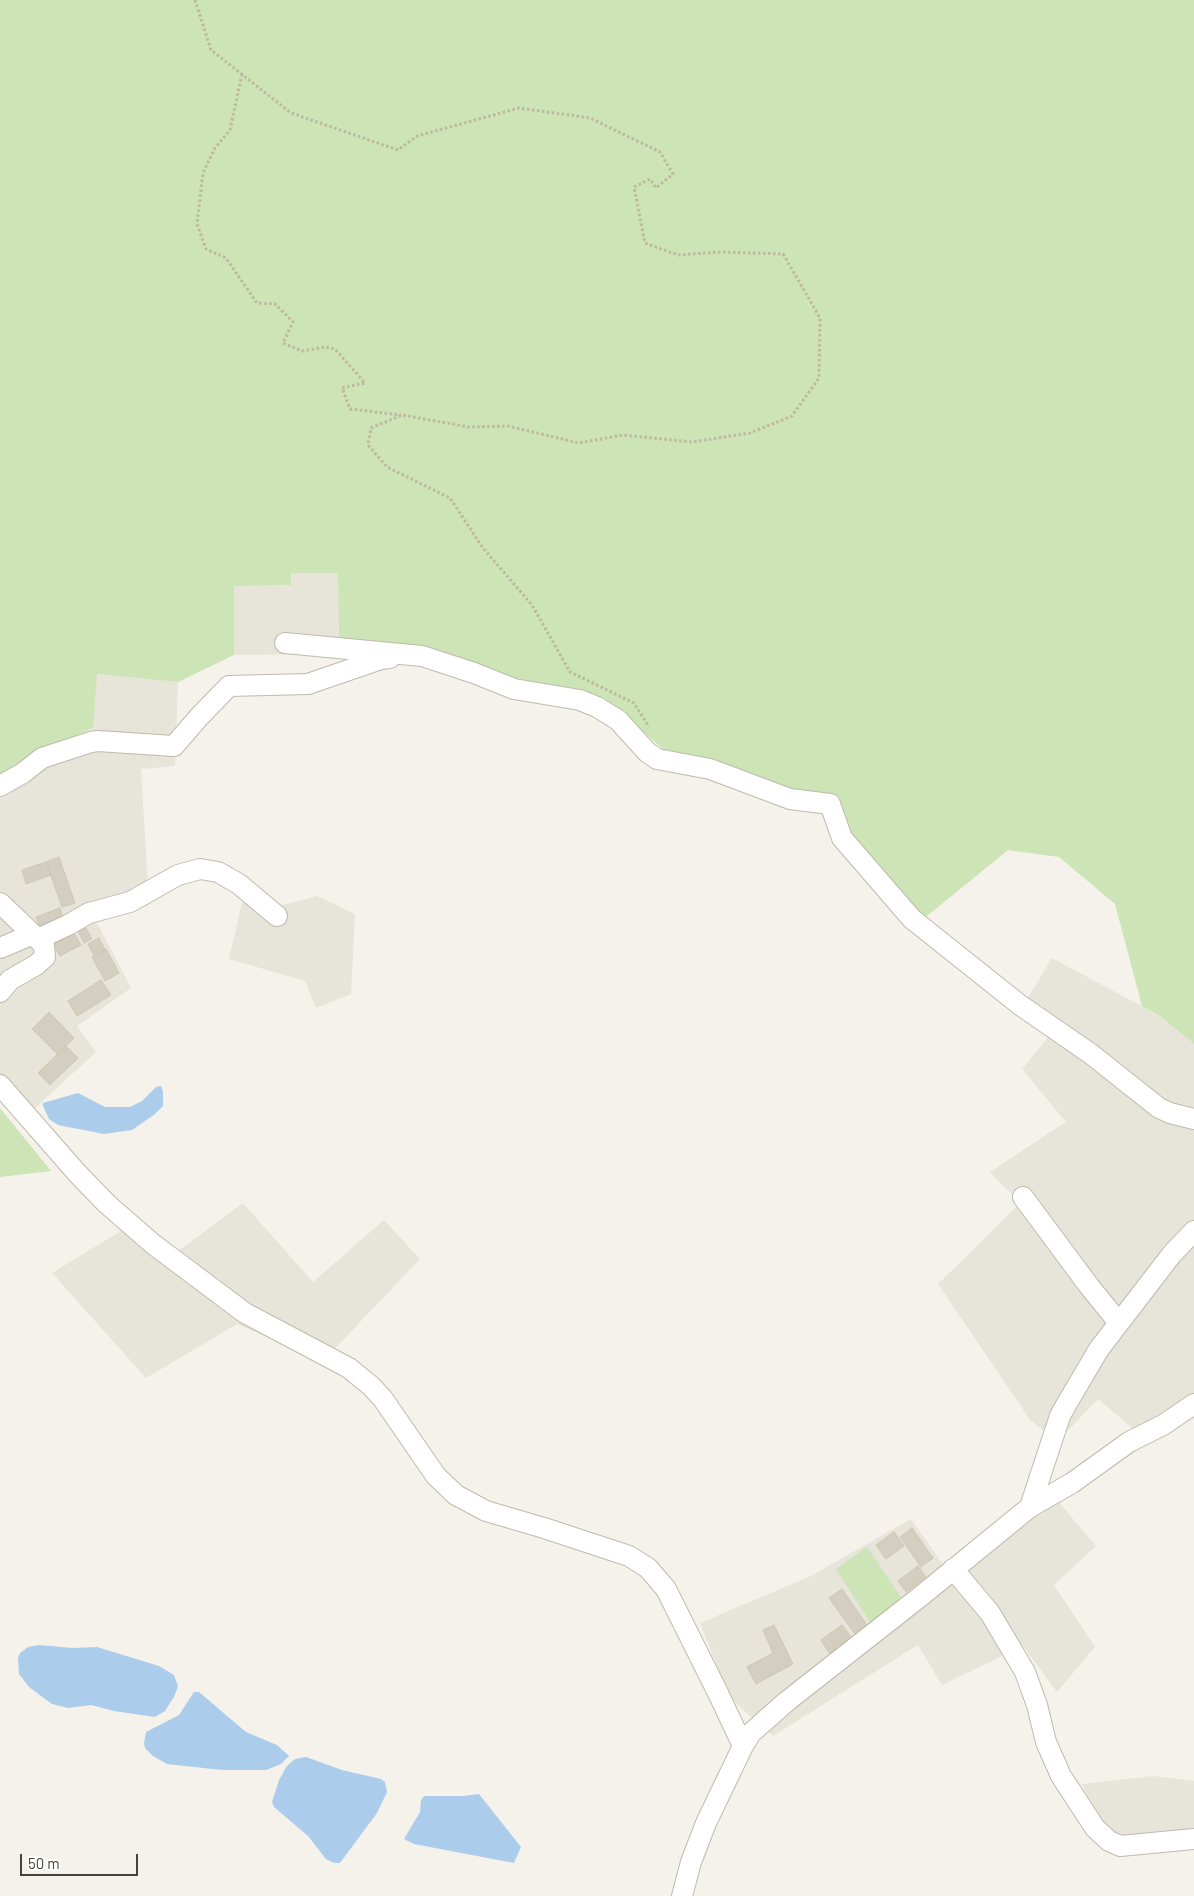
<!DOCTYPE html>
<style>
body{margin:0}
#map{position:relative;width:1194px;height:1896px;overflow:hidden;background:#f4f2ea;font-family:Barlow,sans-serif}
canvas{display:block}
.scale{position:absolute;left:20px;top:1854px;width:118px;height:22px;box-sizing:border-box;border:2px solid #474339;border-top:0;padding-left:6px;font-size:15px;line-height:18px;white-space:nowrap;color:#474339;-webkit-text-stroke:4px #fff;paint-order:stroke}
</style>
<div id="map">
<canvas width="1194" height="1896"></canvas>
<div class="scale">50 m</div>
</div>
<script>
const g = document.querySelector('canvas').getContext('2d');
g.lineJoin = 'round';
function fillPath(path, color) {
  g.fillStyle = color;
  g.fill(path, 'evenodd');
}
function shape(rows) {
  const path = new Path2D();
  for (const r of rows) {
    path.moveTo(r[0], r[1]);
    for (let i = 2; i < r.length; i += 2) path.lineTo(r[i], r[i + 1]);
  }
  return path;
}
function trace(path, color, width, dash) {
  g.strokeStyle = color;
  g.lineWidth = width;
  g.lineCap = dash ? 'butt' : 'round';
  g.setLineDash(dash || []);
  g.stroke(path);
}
fillPath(shape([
 [291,573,338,573,339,654,234,655,234,586,291,585],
 [97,674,178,682,175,766,141,769,149,905,97,923,131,988,77,1026,96,1052,34,1109,0,1074,0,777],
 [317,896,355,914,351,994,316,1008,305,981,229,959,243,898,283,905],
 [1052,958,1160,1016,1194,1044,1194,1405,1147,1440,1098,1399,1058,1441,1031,1421,938,1284,1020,1203,990,1172,1066,1122,1022,1069,1051,1034,1019,1012],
 [243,1203,313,1282,384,1220,420,1259,323,1361,237,1324,146,1378,52,1273,139,1220,178,1251],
 [1045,1486,1096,1546,1054,1585,1095,1647,1057,1692,1023,1646,942,1685,918,1645,773,1736,730,1698,700,1623,811,1576,911,1519,943,1565],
 [1153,1776,1194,1781,1194,1833,1105,1837,1082,1784]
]), '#e7e4d9');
fillPath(shape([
 [0,0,1194,0,1194,1044,1160,1016,1142,1006,1115,904,1059,857,1008,850,921,921,852,840,841,810,839,797,798,794,720,762,669,754,612,705,339,641,338,573,291,573,291,585,234,586,234,655,178,682,97,674,93,727,0,777],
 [0,1108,51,1171,0,1177],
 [867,1547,903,1600,870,1622,836,1569]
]), '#cce4b6');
fillPath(shape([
 [161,1086,163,1092,163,1106,155,1114,132,1130,104,1134,58,1125,49,1119,43,1106,43,1103,78,1093,105,1107,130,1107,142,1101,156,1087],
 [39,1645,72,1648,97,1647,159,1666,174,1675,178,1686,174,1697,165,1711,155,1717,114,1711,91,1705,68,1708,52,1704,29,1687,19,1674,18,1658,20,1653,28,1647],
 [194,1692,199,1692,246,1732,277,1745,289,1756,281,1764,266,1770,222,1770,167,1764,153,1756,145,1748,144,1743,146,1732,179,1715],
 [306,1757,342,1770,381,1779,385,1782,387,1792,377,1813,340,1863,334,1863,326,1859,308,1836,274,1807,272,1802,279,1780,287,1766,295,1759],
 [479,1794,521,1847,514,1863,414,1844,404,1839,420,1812,421,1800,424,1796,463,1796]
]), '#accceb');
const building = shape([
 [59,857,75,903,62,907,46,862,59,857],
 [46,862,51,875,26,884,22,870,46,862],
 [60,908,65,922,42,931,36,917,60,908],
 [84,925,92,939,84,943,77,929,84,925],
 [74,933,81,945,60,956,53,944,74,933],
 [99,938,105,950,94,956,88,944,99,938],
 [106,949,119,973,105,981,92,957,106,949],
 [101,980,111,995,77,1016,68,1001,101,980],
 [49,1012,74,1038,57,1054,32,1029,49,1012],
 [66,1046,78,1058,50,1085,38,1073,66,1046],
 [912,1528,933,1558,921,1567,900,1537,912,1528],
 [894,1532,904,1546,886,1559,876,1545,894,1532],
 [918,1566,926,1577,906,1592,898,1581,918,1566],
 [842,1589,869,1628,857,1637,829,1598,842,1589],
 [774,1625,793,1664,756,1684,747,1667,773,1653,763,1630,774,1625],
 [842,1625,852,1638,830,1654,821,1640,842,1625]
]);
fillPath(building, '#d4cec0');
trace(building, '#cfc7b4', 1);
const minor = shape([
 [285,643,422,656,474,673,514,689,580,700,597,707,618,720,647,752,657,759,710,769,790,799,830,804,842,838,912,919,1020,1005,1091,1054,1159,1108,1170,1113,1194,1119],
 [0,786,23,773,42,758,91,742,98,741,174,746,199,717,229,686,308,684,381,659,390,658],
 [0,903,44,945,45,957,36,965,10,980,0,992],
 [38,939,68,925,89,913,130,902,178,875,200,869,218,872,239,884,277,916],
 [0,948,33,934],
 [0,1085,77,1173,107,1204,153,1244,245,1313,349,1368,371,1386,383,1399,436,1476,456,1495,486,1511,544,1528,629,1556,648,1568,666,1589,718,1693,743,1746],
 [1023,1197,1089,1286,1119,1323],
 [1030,1507,1060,1416,1066,1405,1099,1349,1172,1254,1194,1231],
 [953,1569,990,1613,1025,1672,1037,1705,1046,1742,1061,1776,1095,1828,1109,1841,1120,1846,1194,1839],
 [682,1896,691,1862,706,1823,743,1746,751,1733,786,1702,921,1596,1030,1507,1072,1483,1129,1442,1163,1425,1194,1404]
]);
trace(minor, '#bfbaad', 22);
trace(shape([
 [195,0,211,50,291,113,398,150,417,136,519,108,590,118,660,152,673,174,656,188,650,179,634,187,645,243,678,255,720,252,783,254,820,318,819,378,792,416,750,433,692,442,623,435,579,443,508,426,469,427,402,415,371,428,368,445,387,467,450,498,483,548,532,605,570,672,634,703,649,727],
 [242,74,230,130,215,148,203,173,197,224,206,249,226,258,257,303,275,304,293,322,283,343,302,351,325,347,335,349,365,383,342,388,350,409,401,415]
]), '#bfb7a0', 3, [2.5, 2.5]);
trace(minor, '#fff', 20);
</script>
